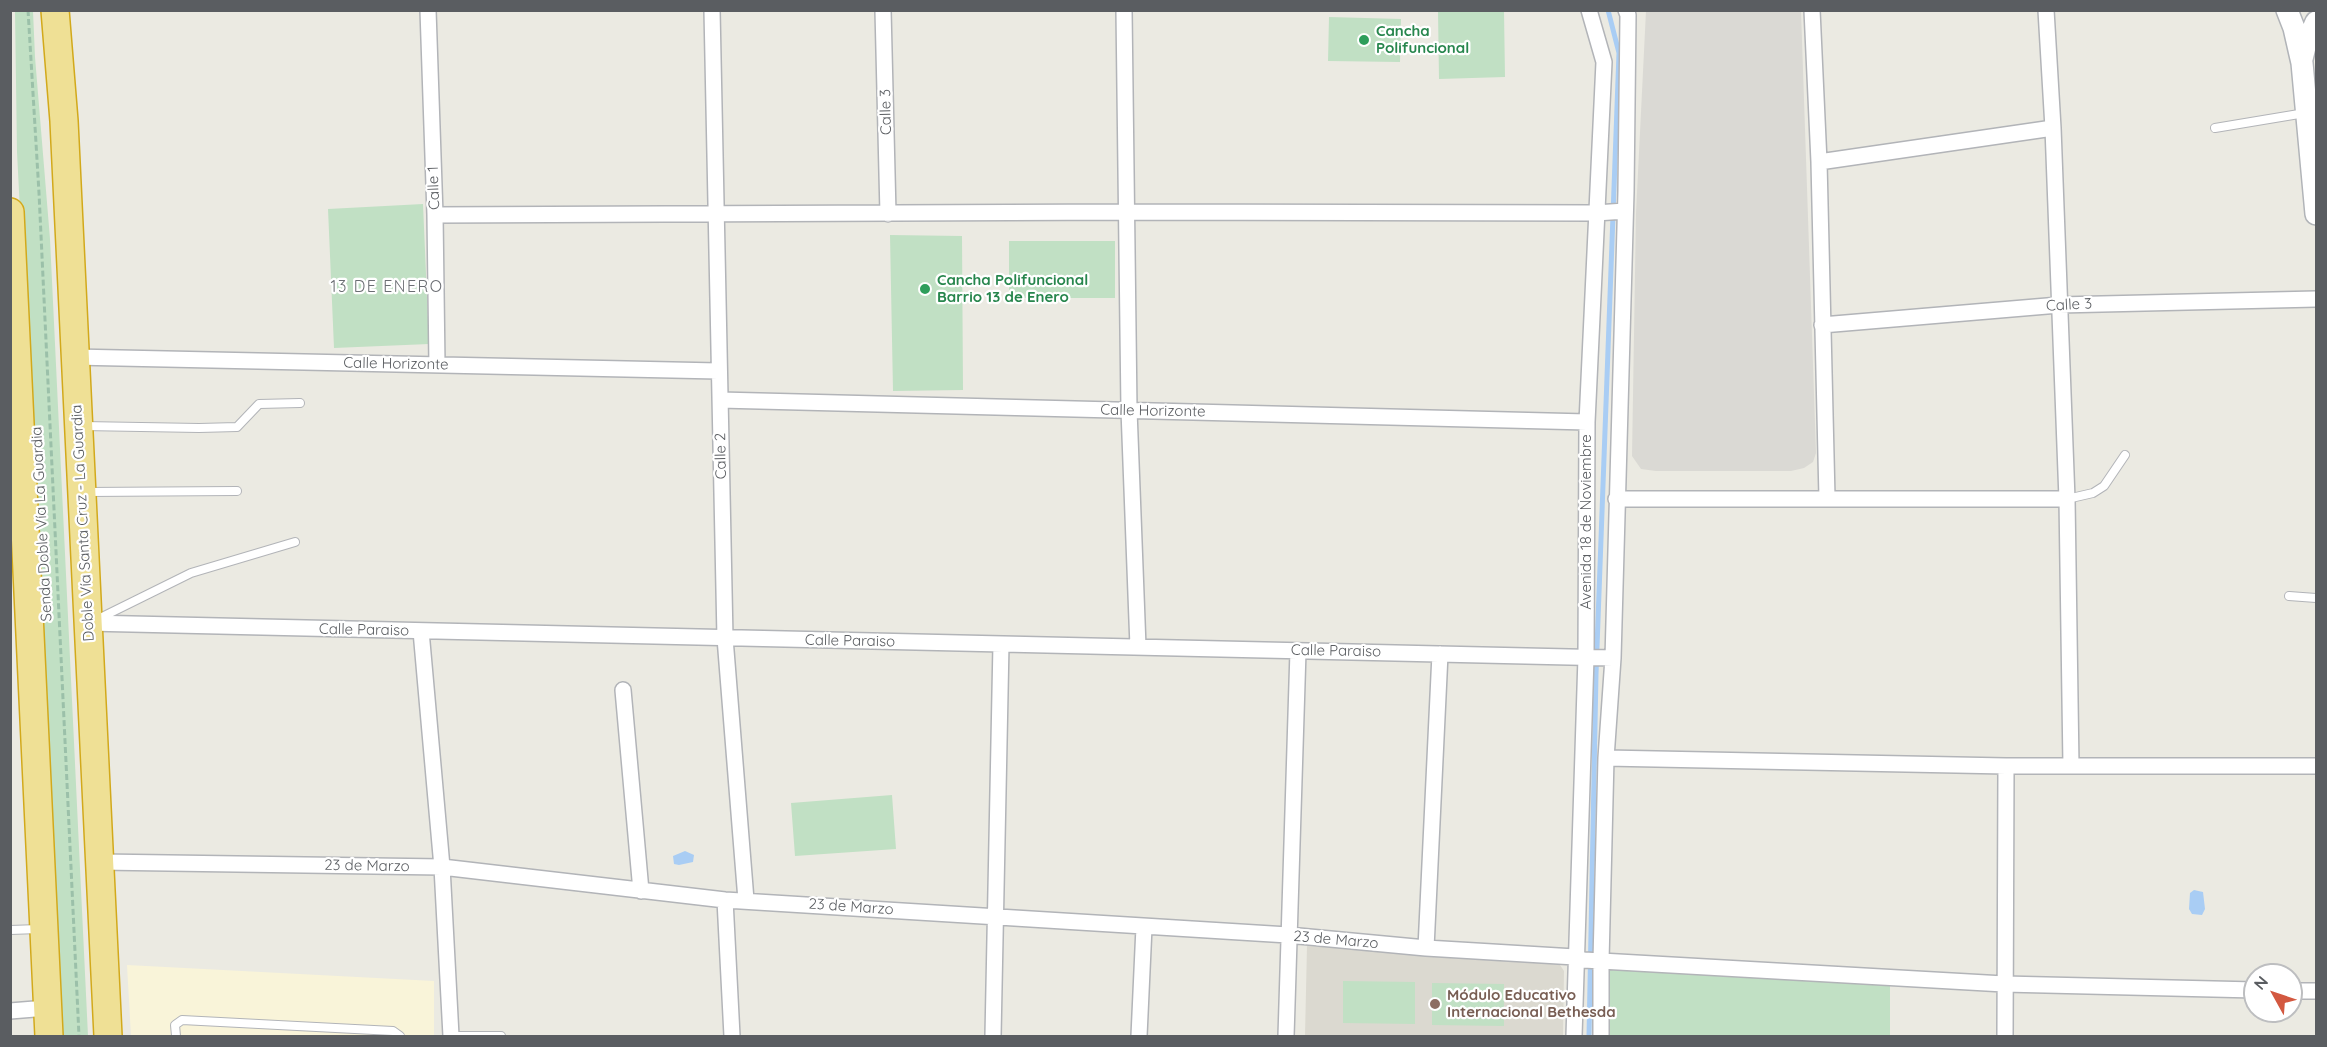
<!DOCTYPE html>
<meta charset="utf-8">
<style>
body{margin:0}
#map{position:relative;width:2327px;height:1047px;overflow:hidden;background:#ebeae2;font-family:Quicksand,sans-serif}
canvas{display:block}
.frame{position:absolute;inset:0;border:12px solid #5a5d61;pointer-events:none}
.north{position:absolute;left:2243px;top:963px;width:60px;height:60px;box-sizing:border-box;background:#fff;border:2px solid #bdbec0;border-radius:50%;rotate:310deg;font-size:16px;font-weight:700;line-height:24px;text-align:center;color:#5a5d61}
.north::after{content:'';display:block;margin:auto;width:21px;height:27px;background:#d35840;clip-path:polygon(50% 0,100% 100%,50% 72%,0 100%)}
</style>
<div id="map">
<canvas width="2327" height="1047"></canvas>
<div class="frame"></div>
<div class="north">N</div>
</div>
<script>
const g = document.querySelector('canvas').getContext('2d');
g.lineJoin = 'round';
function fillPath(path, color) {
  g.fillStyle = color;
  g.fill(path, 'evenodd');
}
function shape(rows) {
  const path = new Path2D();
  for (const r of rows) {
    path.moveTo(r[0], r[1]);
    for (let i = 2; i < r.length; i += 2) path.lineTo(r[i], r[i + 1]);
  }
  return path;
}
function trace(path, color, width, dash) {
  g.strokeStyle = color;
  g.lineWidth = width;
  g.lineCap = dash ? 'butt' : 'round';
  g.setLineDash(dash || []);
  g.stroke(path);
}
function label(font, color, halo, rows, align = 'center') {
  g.font = font + ' Quicksand,sans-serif';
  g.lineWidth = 4.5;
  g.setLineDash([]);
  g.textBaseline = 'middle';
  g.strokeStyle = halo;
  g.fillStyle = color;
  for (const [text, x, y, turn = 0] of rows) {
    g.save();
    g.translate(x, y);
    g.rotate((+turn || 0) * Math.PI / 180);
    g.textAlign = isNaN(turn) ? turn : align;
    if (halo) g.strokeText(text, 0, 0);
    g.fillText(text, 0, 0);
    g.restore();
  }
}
fillPath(shape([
 [127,965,434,981,434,1036,131,1036]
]), '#f9f4d9');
fillPath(shape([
 [1646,11,1801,11,1816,453,1813,462,1804,468,1791,471,1656,471,1641,469,1632,456,1636,213]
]), '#dad9d4');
fillPath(shape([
 [1307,946,1558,962,1564,971,1563,1036,1305,1036]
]), '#dbd9d0');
fillPath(shape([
 [15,11,33,11,35,57,50,239,88,1036,62,1036,17,152],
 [1438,11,1504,11,1505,77,1439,79],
 [1329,17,1401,19,1400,62,1328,61],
 [423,204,429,344,334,348,328,209],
 [890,235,962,236,963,390,893,391],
 [1009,241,1115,241,1115,298,1009,298],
 [892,795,896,849,795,856,791,803],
 [1596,969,1890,978,1890,1036,1596,1036],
 [1343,981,1415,982,1415,1024,1343,1023],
 [1432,983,1504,984,1504,1026,1432,1025]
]), '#c1e0c4');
fillPath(shape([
 [685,851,694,855,693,862,679,865,674,864,673,856],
 [2194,890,2203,892,2205,909,2202,915,2192,914,2189,909,2190,893]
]), '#a9cdf4');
trace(shape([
 [1589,1036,1596,674,1619,53,1608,10]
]), '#a9cdf4', 5);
const lane = shape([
 [2215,128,2305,113],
 [83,426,199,428,237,427,259,404,300,403],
 [86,492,237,491],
 [2067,499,2093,493,2104,486,2125,455],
 [2289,596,2316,598],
 [98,619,191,573,295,542],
 [10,930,39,929],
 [176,1036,175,1025,182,1020,393,1031,400,1036],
 [451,1036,501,1036]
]);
const street = shape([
 [428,10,435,215,437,365],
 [712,10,725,638,746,900],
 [883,10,888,214],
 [1124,10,1129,410,1138,647],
 [1812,10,1819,162,1827,498],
 [2046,10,2053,128,2067,499,2071,766],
 [1819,162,2053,128],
 [435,215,1125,212,1596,213,1625,211],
 [1822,325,2059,305,2316,299],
 [74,357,718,371],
 [720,400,1587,422],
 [1616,499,2067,499],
 [88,623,1613,658],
 [421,631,442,867,451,1036],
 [623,690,641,891],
 [1606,758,2006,766,2316,766],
 [100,862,442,867,725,900,1288,935,1426,948,1575,957,1584,960,1601,961,2004,984,2255,990],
 [725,900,732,1036],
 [1426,948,1440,654],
 [2291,991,2316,991],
 [10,1011,47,1008],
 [993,1036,1001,644],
 [1139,1036,1144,927],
 [1286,1036,1298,651],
 [1574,1036,1586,657,1587,422,1604,62,1589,10],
 [1601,1036,1601,961,1606,758,1613,658,1626,192,1628,15,1626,10],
 [2005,1036,2006,766]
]);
const secondary = shape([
 [2287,10,2294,28,2302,63,2316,214],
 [2302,59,2305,47,2316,22]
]);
const highway = shape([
 [55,10,64,121,108,1036],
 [10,212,49,1036]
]);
trace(lane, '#b2b4b8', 10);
trace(street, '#b2b4b8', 18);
trace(secondary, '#b1b4b8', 24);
trace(highway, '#d2a91b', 30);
trace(shape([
 [28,10,39,193,79,1036]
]), '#9bc0a9', 3, [6, 3]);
trace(lane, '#fff', 8);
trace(street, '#fff', 15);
trace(secondary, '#fff', 21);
trace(highway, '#efe095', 27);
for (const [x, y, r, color] of [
 [1364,40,6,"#2e9e5b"],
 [925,289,6,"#2e9e5b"],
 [1435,1004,6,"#8d6e63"]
]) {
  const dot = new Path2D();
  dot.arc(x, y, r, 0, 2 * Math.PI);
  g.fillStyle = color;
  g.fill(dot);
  trace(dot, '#fff', 2);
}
label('bold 15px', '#27864d', '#fff', [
 ["Cancha",1376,31],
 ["Polifuncional",1376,48],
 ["Cancha Polifuncional",937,280],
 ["Barrio 13 de Enero",937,297]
], 'left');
label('15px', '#5a5d61', '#fff', [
 ["Calle 3",886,112,-91],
 ["Calle 1",434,188,-92],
 ["Calle 3",2069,305,-3],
 ["Calle Horizonte",396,364,1],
 ["Calle Horizonte",1153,411,1],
 ["Calle 2",721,456,-91],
 ["Avenida 18 de Noviembre",1586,522,-90],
 ["Doble Vía Santa Cruz - La Guardia",83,523,-93],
 ["Senda Doble Vía La Guardia",42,524,-93],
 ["Calle Paraiso",364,630,1],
 ["Calle Paraiso",850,641,1],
 ["Calle Paraiso",1336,651,1],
 ["23 de Marzo",367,866,1],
 ["23 de Marzo",851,907,4],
 ["23 de Marzo",1336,940,5]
]);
label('bold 15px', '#785e54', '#fff', [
 ["Módulo Educativo",1447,995],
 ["Internacional Bethesda",1447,1012]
], 'left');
g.letterSpacing = '1.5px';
label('16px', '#6b6e73', '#fff', [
 ["13 DE ENERO",387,287]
]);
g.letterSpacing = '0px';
</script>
